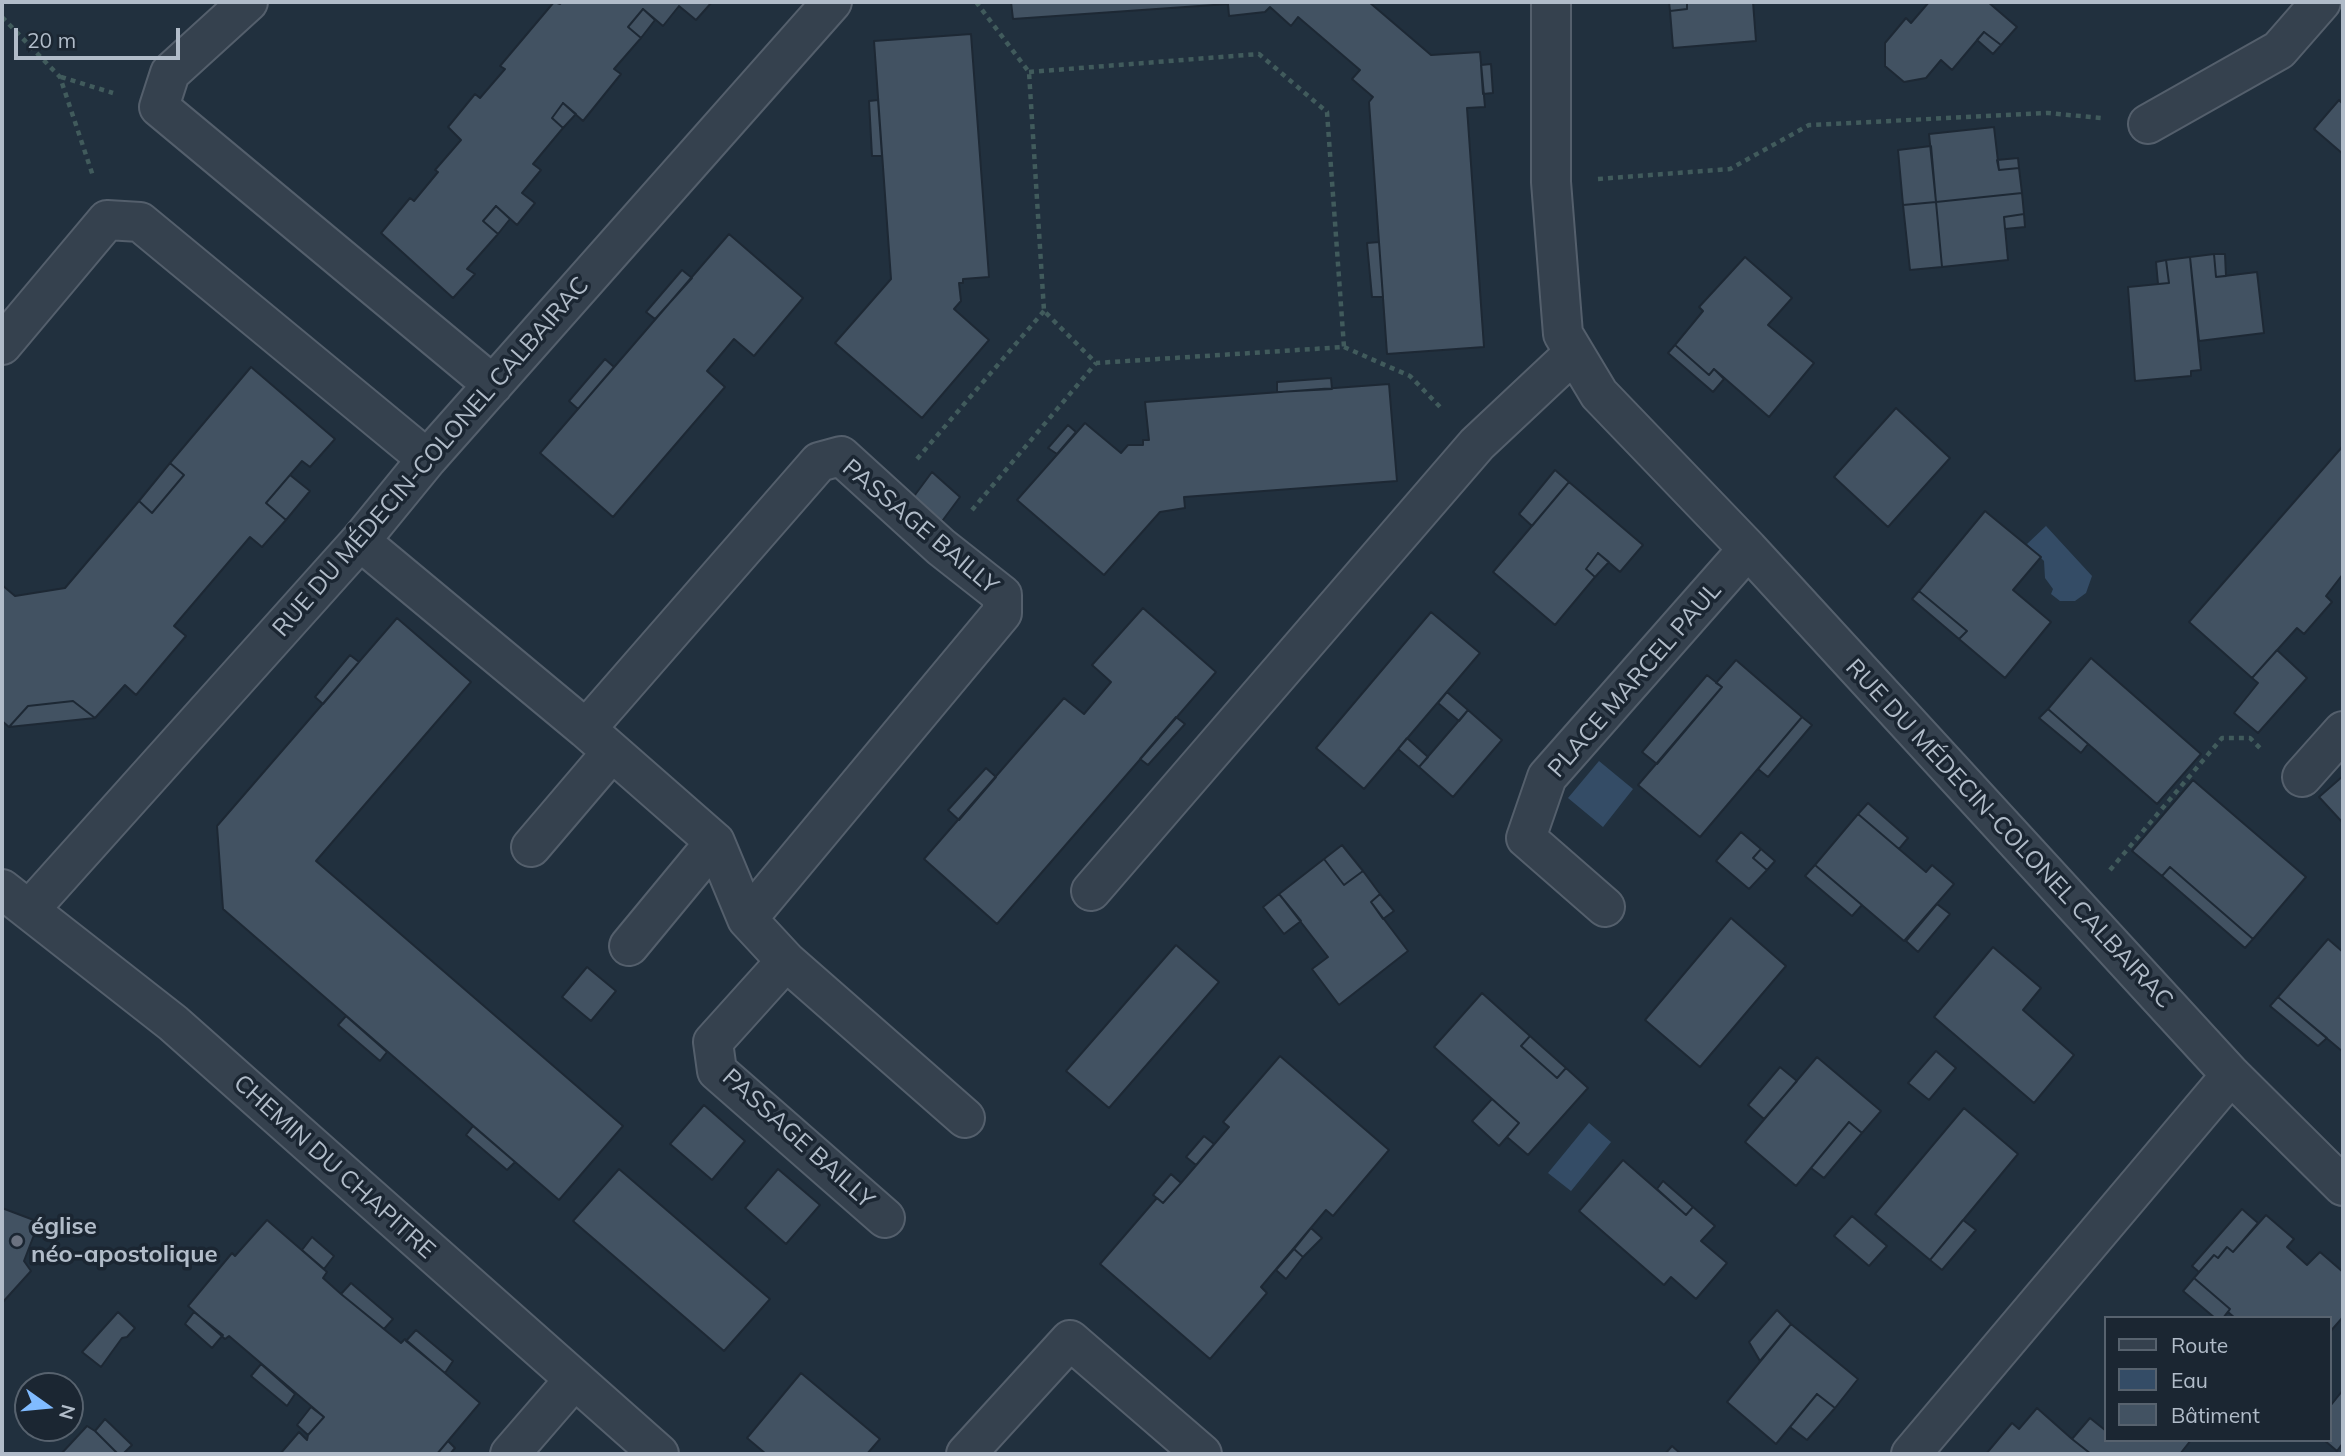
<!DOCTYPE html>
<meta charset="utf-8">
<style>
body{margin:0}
#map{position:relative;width:2345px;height:1456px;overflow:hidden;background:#21303e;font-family:Mulish,sans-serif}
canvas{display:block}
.frame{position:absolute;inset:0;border:4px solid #b1bcc9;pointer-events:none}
.legend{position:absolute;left:2104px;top:1316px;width:228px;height:126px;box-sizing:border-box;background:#1b2632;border:2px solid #57626e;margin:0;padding:9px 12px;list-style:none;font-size:21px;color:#b1bcc9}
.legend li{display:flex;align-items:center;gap:14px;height:35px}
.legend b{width:35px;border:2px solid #57626e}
.north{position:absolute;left:14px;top:1372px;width:70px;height:70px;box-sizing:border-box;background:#1b2632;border:2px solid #57626e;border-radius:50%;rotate:105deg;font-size:19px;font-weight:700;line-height:28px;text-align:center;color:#b1bcc9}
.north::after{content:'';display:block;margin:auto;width:24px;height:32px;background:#80bbff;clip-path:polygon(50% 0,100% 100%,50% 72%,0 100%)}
.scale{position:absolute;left:14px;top:28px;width:166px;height:32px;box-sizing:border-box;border:4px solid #b1bcc9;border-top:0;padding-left:9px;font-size:21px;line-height:24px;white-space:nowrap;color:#b1bcc9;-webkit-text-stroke:5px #1b2632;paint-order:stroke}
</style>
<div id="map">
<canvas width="2345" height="1456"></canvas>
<div class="frame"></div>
<ul class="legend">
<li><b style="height:9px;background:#35414e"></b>Route</li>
<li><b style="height:19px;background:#344c66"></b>Eau</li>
<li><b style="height:19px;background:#425262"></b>Bâtiment</li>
</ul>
<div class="north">N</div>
<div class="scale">20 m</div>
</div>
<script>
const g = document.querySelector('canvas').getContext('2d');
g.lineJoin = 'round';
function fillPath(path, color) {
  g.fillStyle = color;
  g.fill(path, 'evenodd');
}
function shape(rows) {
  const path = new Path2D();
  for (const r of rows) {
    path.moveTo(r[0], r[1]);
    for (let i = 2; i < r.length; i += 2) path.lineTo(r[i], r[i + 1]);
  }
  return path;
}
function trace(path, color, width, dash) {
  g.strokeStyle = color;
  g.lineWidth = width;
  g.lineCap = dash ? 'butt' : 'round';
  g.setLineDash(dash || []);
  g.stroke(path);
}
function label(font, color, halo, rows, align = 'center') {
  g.font = font + ' Mulish,sans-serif';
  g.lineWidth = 7;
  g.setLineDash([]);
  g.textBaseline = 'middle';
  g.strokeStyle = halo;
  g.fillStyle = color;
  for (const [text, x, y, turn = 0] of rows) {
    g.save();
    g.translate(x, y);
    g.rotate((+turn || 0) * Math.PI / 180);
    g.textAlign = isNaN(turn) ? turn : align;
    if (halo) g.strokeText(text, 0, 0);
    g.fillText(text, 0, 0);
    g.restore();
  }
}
fillPath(shape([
 [2046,526,2092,576,2086,593,2075,601,2060,601,2051,594,2053,589,2045,578,2044,561,2027,544],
 [1599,761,1633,789,1603,827,1568,798],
 [1589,1123,1611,1142,1571,1191,1548,1173]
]), '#344c66');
const building = shape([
 [554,2,560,4,562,2,712,2,696,20,679,6,663,26,643,9,628,27,641,38,614,69,621,74,583,121,563,103,552,118,563,128,533,164,541,170,522,193,535,203,517,225,496,206,483,221,498,234,467,269,475,274,453,298,381,233,410,198,414,201,438,172,435,170,461,140,448,127,475,94,480,98,505,69,500,66,554,2],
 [1011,2,1369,2,1431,55,1480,52,1485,107,1467,108,1484,347,1387,354,1369,102,1373,97,1352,79,1360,70,1298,17,1291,26,1270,7,1265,12,1229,16,1228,4,1013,19,1011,2],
 [1669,2,1687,2,1687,9,1670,11,1669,2],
 [1687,2,1753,2,1756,41,1673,48,1670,11,1687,9,1687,2],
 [1929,2,1988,2,2017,27,2001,45,1984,32,1952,70,1941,60,1926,78,1904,82,1885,66,1885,43,1906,18,1911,23,1929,2],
 [643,9,655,20,641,38,628,27,643,9],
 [1984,32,2001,45,1993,54,1977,40,1984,32],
 [971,34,989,277,963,279,963,283,959,283,961,301,954,309,989,340,922,418,835,343,891,279,874,41,971,34],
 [1491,64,1493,93,1483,94,1481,65,1491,64],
 [878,100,882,156,872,156,869,101,878,100],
 [2339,100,2343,104,2343,154,2314,129,2339,100],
 [563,103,576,114,563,128,552,118,563,103],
 [1994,127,1999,170,2019,168,2022,193,1936,202,1929,134,1994,127],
 [1931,146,1936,202,1903,205,1898,150,1931,146],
 [2018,158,2019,168,1999,170,1997,160,2018,158],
 [2022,193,2024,214,2004,217,2008,260,1942,267,1936,202,2022,193],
 [1936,202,1942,267,1910,270,1903,205,1936,202],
 [496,206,510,219,498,234,483,221,496,206],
 [2024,214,2025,227,2005,229,2004,217,2024,214],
 [729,234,803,298,754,356,734,339,707,371,725,387,613,517,540,453,729,234],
 [1379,242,1383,297,1372,297,1367,243,1379,242],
 [2214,254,2216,277,2257,272,2264,333,2199,341,2190,257,2214,254],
 [2214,254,2225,254,2226,276,2216,277,2214,254],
 [1745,257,1792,298,1768,325,1814,363,1769,417,1714,369,1709,375,1675,345,1703,311,1699,307,1745,257],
 [2190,257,2201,370,2191,371,2191,376,2135,381,2128,287,2169,283,2166,260,2190,257],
 [2166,260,2169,283,2158,284,2156,262,2166,260],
 [682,270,692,278,655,319,646,312,682,270],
 [1675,345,1709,375,1714,369,1724,379,1713,392,1668,353,1675,345],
 [605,359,614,367,578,409,569,401,605,359],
 [251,367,335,439,310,467,302,461,266,503,286,520,262,547,250,537,174,626,186,636,136,695,125,685,95,718,73,701,28,706,9,727,2,721,2,585,15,596,65,588,139,501,152,513,184,475,170,463,251,367],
 [1331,378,1332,389,1277,392,1277,382,1331,378],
 [1389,384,1397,481,1184,497,1185,508,1160,512,1104,575,1017,500,1085,423,1121,453,1128,445,1143,445,1143,440,1149,440,1145,402,1389,384],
 [1896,408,1950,458,1888,527,1834,477,1896,408],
 [1068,425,1076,432,1057,454,1048,448,1068,425],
 [2343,446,2343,574,2326,596,2332,602,2304,634,2297,628,2252,678,2189,622,2343,446],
 [170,463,184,475,152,513,139,501,170,463],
 [1555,470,1569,482,1532,526,1519,514,1555,470],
 [932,472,960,497,937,528,909,503,932,472],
 [290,475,310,491,286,520,266,503,290,475],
 [1569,482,1643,545,1620,572,1598,553,1586,569,1595,577,1555,625,1493,572,1569,482],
 [1985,511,2041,557,2013,590,2051,622,2005,678,1959,639,1967,631,1919,591,1985,511],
 [1598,553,1609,562,1595,577,1586,569,1598,553],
 [1919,591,1967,631,1959,639,1912,599,1919,591],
 [1143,608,1216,672,997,924,924,859,1064,698,1084,714,1111,682,1092,665,1143,608],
 [1431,612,1480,653,1364,789,1316,748,1431,612],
 [397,618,471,682,316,861,623,1126,559,1200,223,909,217,826,397,618],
 [2277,650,2307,678,2258,733,2234,713,2258,683,2252,678,2277,650],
 [350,655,359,662,323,704,315,697,350,655],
 [2091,658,2201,754,2157,804,2048,709,2091,658],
 [1736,660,1802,717,1700,837,1638,785,1722,687,1716,683,1736,660],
 [1707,675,1722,687,1657,764,1642,752,1707,675],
 [1447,692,1468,710,1459,721,1438,703,1447,692],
 [73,701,95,718,9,727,28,706,73,701],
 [2048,709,2088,744,2081,753,2039,718,2048,709],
 [1468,710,1502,740,1453,797,1419,767,1468,710],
 [1176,717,1185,724,1148,765,1140,759,1176,717],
 [1802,717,1812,725,1768,777,1758,769,1802,717],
 [1407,738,1428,757,1419,767,1398,749,1407,738],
 [986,768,996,777,959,820,948,810,986,768],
 [2343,776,2343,823,2319,797,2343,776],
 [2193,780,2306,877,2253,939,2170,867,2162,876,2132,851,2193,780],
 [1868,803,1908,838,1899,849,1858,814,1868,803],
 [1858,814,1926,872,1932,865,1954,884,1904,941,1815,865,1858,814],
 [1741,832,1761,849,1753,858,1767,870,1749,889,1716,861,1741,832],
 [1342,845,1363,871,1344,885,1324,859,1342,845],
 [1761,849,1775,861,1767,870,1753,858,1761,849],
 [1324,859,1344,885,1363,871,1380,894,1371,902,1408,951,1339,1005,1312,969,1328,957,1279,894,1324,859],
 [1815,865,1862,905,1852,916,1805,876,1815,865],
 [2170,867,2253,939,2245,948,2162,876,2170,867],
 [1279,894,1301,921,1284,934,1263,907,1279,894],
 [1380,894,1394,911,1383,919,1371,902,1380,894],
 [1937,904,1950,914,1918,952,1906,941,1937,904],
 [1731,918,1786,966,1700,1067,1645,1020,1731,918],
 [2328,939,2343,952,2343,1052,2278,997,2328,939],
 [1176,945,1219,982,1109,1108,1066,1071,1176,945],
 [1993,947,2041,988,2023,1010,2074,1055,2034,1103,1934,1017,1993,947],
 [587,967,616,991,591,1021,562,997,587,967],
 [1482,993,1530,1036,1521,1046,1557,1078,1566,1068,1588,1088,1528,1155,1507,1137,1519,1123,1434,1047,1482,993],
 [2278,997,2327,1038,2318,1046,2270,1006,2278,997],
 [346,1016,387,1052,380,1061,338,1025,346,1016],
 [1530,1036,1566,1068,1557,1078,1521,1046,1530,1036],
 [1936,1051,1956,1068,1929,1100,1908,1083,1936,1051],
 [1280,1056,1389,1150,1333,1216,1326,1210,1261,1287,1267,1293,1210,1359,1100,1264,1157,1198,1163,1203,1181,1183,1229,1127,1223,1122,1280,1056],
 [1817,1057,1881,1111,1862,1133,1849,1122,1796,1186,1745,1142,1817,1057],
 [1780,1067,1797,1081,1764,1119,1748,1105,1780,1067],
 [1492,1099,1519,1123,1499,1146,1472,1121,1492,1099],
 [704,1105,745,1141,712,1180,670,1144,704,1105],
 [1964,1108,2018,1154,1930,1260,1875,1214,1964,1108],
 [1849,1122,1862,1133,1824,1178,1811,1168,1849,1122],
 [473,1126,515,1162,507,1170,466,1135,473,1126],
 [1204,1136,1214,1144,1196,1165,1186,1157,1204,1136],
 [1623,1160,1686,1215,1693,1207,1715,1226,1701,1241,1727,1263,1696,1299,1671,1277,1664,1285,1579,1211,1623,1160],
 [619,1169,770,1299,724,1351,573,1221,619,1169],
 [778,1169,820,1205,786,1244,745,1208,778,1169],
 [1171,1174,1181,1183,1163,1203,1153,1195,1171,1174],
 [1663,1181,1693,1207,1686,1215,1657,1189,1663,1181],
 [2,1208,39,1222,24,1261,31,1271,2,1303,2,1208],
 [2242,1209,2258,1223,2233,1252,2227,1247,2218,1258,2214,1255,2199,1272,2192,1266,2242,1209],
 [2266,1215,2294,1239,2287,1247,2307,1265,2320,1252,2343,1272,2343,1317,2329,1333,2329,1318,2235,1318,2228,1312,2230,1309,2194,1278,2214,1255,2218,1258,2227,1247,2233,1252,2266,1215],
 [1852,1216,1887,1246,1869,1266,1834,1236,1852,1216],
 [267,1220,327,1272,323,1278,341,1294,401,1343,405,1339,480,1403,437,1454,280,1454,299,1432,307,1440,308,1435,324,1417,229,1336,225,1339,188,1306,232,1253,235,1256,267,1220],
 [1963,1220,1976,1230,1942,1270,1930,1260,1963,1220],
 [1311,1228,1322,1238,1303,1257,1294,1249,1311,1228],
 [312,1237,334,1256,324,1269,302,1250,312,1237],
 [1294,1249,1303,1257,1286,1279,1276,1270,1294,1249],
 [2194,1278,2230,1309,2223,1318,2215,1318,2183,1291,2194,1278],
 [351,1283,393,1319,384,1329,341,1294,351,1283],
 [1777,1310,1791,1324,1760,1361,1749,1342,1777,1310],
 [118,1312,135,1328,127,1337,122,1338,101,1367,82,1352,118,1312],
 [194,1312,223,1335,212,1348,185,1324,194,1312],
 [1791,1324,1858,1379,1835,1408,1817,1394,1776,1444,1727,1402,1791,1324],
 [416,1330,453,1361,445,1373,406,1341,416,1330],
 [261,1364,295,1394,287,1406,251,1376,261,1364],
 [801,1373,880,1439,867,1454,766,1454,747,1438,801,1373],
 [2343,1390,2343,1443,2337,1451,2324,1440,2329,1440,2329,1404,2331,1405,2343,1390],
 [1817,1394,1835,1408,1807,1440,1790,1427,1817,1394],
 [311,1407,324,1417,308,1435,297,1425,311,1407],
 [2037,1408,2072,1439,2091,1454,1986,1454,2012,1423,2019,1429,2037,1408],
 [2090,1418,2105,1430,2105,1440,2191,1440,2180,1454,2091,1454,2072,1439,2090,1418],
 [105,1419,132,1445,123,1454,118,1454,95,1431,105,1419],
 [87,1426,95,1431,118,1454,61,1454,87,1426],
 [448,1441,455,1448,450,1454,437,1454,448,1441],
 [1672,1446,1681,1454,1665,1454,1672,1446]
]);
fillPath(building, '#425262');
trace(building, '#1d2834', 2);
const minor = shape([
 [248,2,170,73,159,107,493,385],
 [1551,2,1551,182,1563,334,1599,394,1748,549,2231,1075,2343,1186],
 [2148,124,2279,50,2321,2],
 [2,345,107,220,140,222,427,459],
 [360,541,586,729,715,842,747,919,786,961,965,1118],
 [586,729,819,462,841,456,941,547,1002,595,1002,613,747,919],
 [2302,777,2343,731],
 [531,847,612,752],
 [2,889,173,1023,659,1454],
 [1091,891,1477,444,1574,353],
 [1605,907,1526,838,1547,777,1748,549],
 [29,910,360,541,427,459,832,2],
 [629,946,715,842],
 [786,961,713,1042,717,1071,885,1218],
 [510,1454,574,1380],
 [966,1454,1070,1340,1202,1454],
 [1911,1454,2231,1075]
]);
trace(minor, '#545f6c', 42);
trace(shape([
 [976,2,1029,72,1044,311,1096,363,1344,347,1327,112,1259,54,1029,72],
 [2,17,60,77,93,176],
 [61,77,113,93],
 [1598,179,1730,169,1809,125,2048,113,2101,118],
 [1344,347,1410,376,1442,409],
 [917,459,1044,311],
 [972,510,1096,363],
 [2110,870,2222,738,2250,738,2262,750]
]), '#415b5c', 4.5, [5, 5]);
trace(minor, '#35414e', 38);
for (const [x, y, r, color] of [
 [17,1241,7,"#6b7280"]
]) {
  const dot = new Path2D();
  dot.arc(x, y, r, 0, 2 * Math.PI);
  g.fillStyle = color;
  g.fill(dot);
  trace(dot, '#1b2632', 2.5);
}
label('24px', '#b1bcc9', '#1b2632', [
 ["RUE DU MÉDECIN-COLONEL CALBAIRAC",431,457,-49],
 ["PASSAGE BAILLY",920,527,40],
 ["PLACE MARCEL PAUL",1635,680,-49],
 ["RUE DU MÉDECIN-COLONEL CALBAIRAC",2009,834,47],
 ["PASSAGE BAILLY",798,1139,42],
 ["CHEMIN DU CHAPITRE",334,1167,42]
]);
label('bold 24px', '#b1bcc9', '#1b2632', [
 ["église",31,1227],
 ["néo-apostolique",31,1255]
], 'left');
</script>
